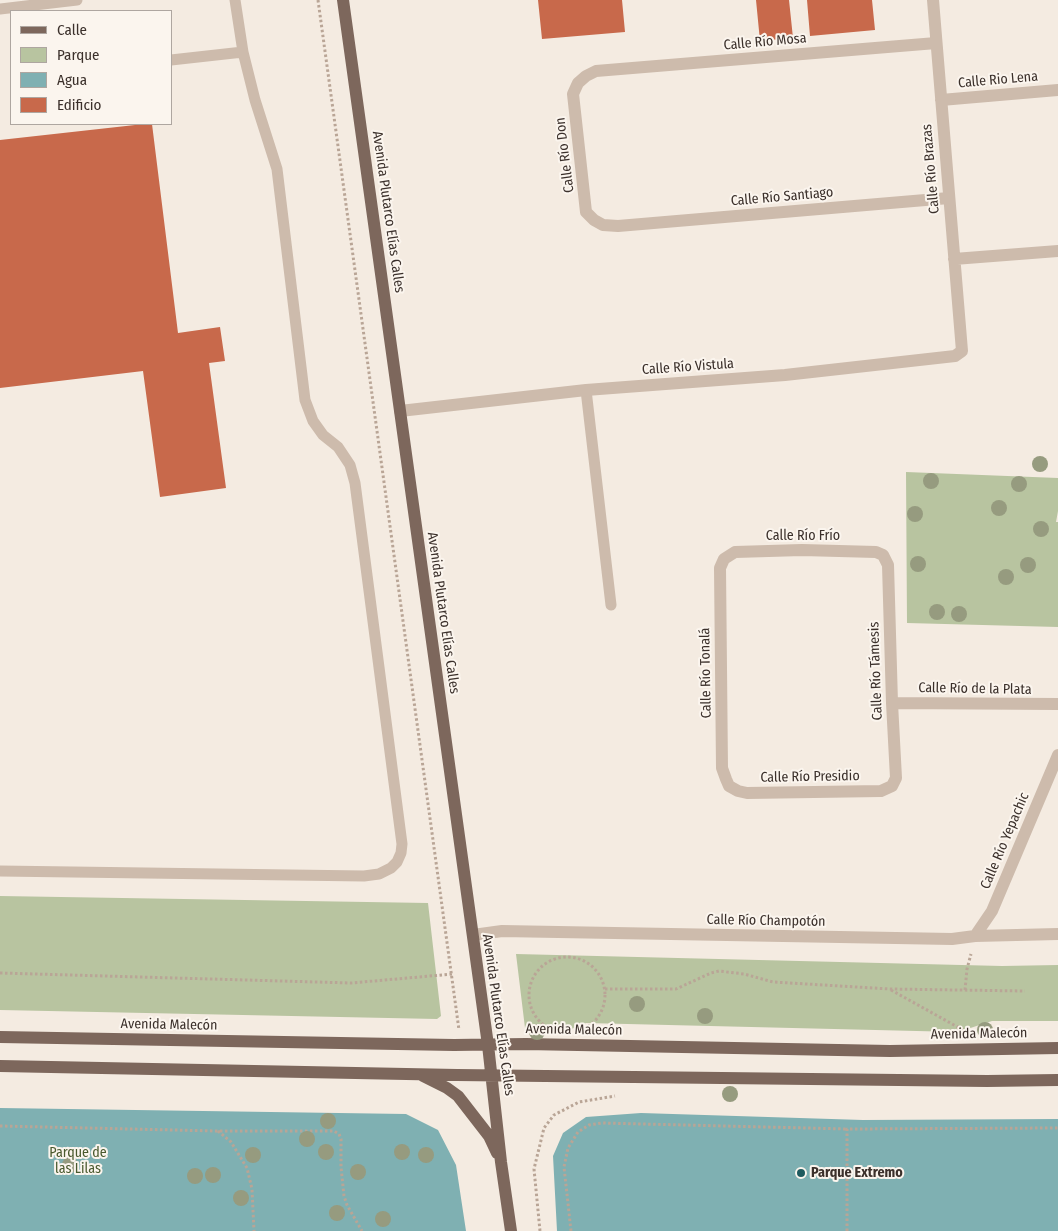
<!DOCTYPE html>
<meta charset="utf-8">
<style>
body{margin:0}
#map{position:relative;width:1058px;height:1231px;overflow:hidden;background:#f4ebe1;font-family:"Fira Sans Condensed",sans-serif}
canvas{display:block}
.legend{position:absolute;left:10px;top:10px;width:162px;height:115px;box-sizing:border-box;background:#fbf5ee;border:1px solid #aea6a0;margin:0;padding:6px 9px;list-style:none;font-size:15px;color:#3b302b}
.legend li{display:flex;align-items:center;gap:10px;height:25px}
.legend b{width:25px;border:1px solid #aea6a0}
</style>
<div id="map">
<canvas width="1058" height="1231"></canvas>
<ul class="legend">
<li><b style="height:6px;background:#7d675c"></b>Calle</li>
<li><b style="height:14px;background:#b8c4a0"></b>Parque</li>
<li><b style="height:14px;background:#7fb0b2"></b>Agua</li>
<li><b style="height:14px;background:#c8694b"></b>Edificio</li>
</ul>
</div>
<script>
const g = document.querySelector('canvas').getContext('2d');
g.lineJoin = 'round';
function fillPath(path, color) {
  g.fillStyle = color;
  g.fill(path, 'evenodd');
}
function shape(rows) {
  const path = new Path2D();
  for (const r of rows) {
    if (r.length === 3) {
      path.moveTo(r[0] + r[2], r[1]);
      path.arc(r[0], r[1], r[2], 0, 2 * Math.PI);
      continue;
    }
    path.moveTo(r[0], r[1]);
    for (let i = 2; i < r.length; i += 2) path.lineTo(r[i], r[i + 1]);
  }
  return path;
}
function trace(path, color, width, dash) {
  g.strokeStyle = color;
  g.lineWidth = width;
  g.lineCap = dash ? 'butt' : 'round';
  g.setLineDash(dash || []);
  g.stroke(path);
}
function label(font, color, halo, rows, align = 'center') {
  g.font = font + ' "Fira Sans Condensed",sans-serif';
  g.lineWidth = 4;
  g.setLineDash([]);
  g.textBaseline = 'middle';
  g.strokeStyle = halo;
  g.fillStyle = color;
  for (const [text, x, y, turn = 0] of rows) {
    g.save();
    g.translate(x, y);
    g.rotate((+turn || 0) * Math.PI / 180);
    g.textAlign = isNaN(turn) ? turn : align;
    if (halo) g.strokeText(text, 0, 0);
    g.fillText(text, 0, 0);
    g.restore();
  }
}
fillPath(shape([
 [906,472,1058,478,1058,511,1056,522,1058,522,1058,627,907,623],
 [0,896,428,903,441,1016,437,1019,0,1010],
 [516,954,1002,966,1058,965,1058,1021,992,1021,958,1032,586,1023,569,1030,525,1028]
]), '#b8c4a0');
fillPath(shape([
 [0,1108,406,1114,438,1130,456,1165,466,1231,0,1231],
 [641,1113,863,1120,1058,1119,1058,1231,557,1231,553,1156,563,1133,586,1117]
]), '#7fb0b2');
fillPath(shape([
 [538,0,622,0,625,32,542,39],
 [756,0,789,0,793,38,760,41],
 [807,0,872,0,875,30,810,36],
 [144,124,152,124,178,333,220,327,225,361,209,363,226,488,160,497,143,371,0,388,0,140]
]), '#c8694b');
trace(shape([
 [318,0,459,1030],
 [567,995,38],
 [0,973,351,983,453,974],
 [605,989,676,989,711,973,719,971,744,974,773,982,890,989,1025,991],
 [891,990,963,1030,965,1033],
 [965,990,967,969,971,954],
 [0,1126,217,1131,334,1131,339,1134,341,1139,341,1167,344,1196,347,1205,362,1231],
 [218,1131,231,1142,247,1168,252,1189,254,1231],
 [540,1231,534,1169,544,1128,554,1115,579,1102,615,1096],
 [571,1231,564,1167,568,1148,578,1132,589,1125,602,1123,847,1129],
 [847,1231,847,1129,1058,1128]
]), '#b9a596', 3, [2.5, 2.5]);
trace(shape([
 [0,9,77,0],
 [171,60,243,52],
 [586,390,611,605],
 [0,871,364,876,379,874,391,868,397,862,401,853,402,844,355,483,350,465,338,447,323,435,313,421,305,400,277,169,255,100,243,52,235,0]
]), '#cdbbac', 11);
trace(shape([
 [936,43,596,71,586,76,578,83,573,94,586,212,594,220,603,225,618,226,949,198],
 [941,100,1058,90],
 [954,259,1058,251],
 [400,411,586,390,785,375,955,356,962,351,933,0],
 [802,550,876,552,883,555,888,565,892,703,896,778,892,786,881,791,747,793,738,791,729,786,726,779,722,768,720,568,724,559,735,552,802,550],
 [892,703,1058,704],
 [473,935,502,931,952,939,975,936,1058,934],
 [975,936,992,911,1058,755]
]), '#cdbbac', 12);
trace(shape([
 [343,0,488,1045,501,1162,511,1231],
 [0,1037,454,1045,526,1044,890,1051,1058,1048],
 [0,1066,457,1075,987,1081,1058,1080],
 [423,1076,447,1088,458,1096,489,1136,497,1153]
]), '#7d675c', 12);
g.fillStyle = '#969b7f';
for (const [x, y] of [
 [1040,464],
 [931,481],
 [1019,484],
 [999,508],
 [915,514],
 [1041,529],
 [918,564],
 [1028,565],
 [1006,577],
 [937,612],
 [959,614],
 [637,1004],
 [705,1016],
 [985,1030],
 [537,1032],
 [730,1094],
 [328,1121],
 [307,1139],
 [326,1152],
 [402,1152],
 [253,1155],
 [426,1155],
 [70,1165],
 [358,1172],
 [213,1175],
 [195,1176],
 [241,1198],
 [337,1213],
 [383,1219]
]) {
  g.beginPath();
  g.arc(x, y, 8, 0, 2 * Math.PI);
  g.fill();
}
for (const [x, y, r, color] of [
 [801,1173,5,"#1f5a5e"]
]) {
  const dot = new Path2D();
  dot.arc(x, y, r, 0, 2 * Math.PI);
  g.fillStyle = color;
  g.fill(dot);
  trace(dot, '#fbf5ee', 2);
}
label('14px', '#3b302b', '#fbf5ee', [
 ["Calle Río Mosa",765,42,-5],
 ["Calle Rio Lena",998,80,-5],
 ["Calle Río Don",565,155,-97],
 ["Calle Río Brazas",931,169,-95],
 ["Calle Río Santiago",782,197,-5],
 ["Avenida Plutarco Elías Calles",388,212,82],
 ["Calle Río Vistula",688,367,-4],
 ["Calle Río Frío",803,536],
 ["Avenida Plutarco Elías Calles",443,613,82],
 ["Calle Río Támesis",876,671,-92],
 ["Calle Río Tonalá",706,673,-91],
 ["Calle Río de la Plata",975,689,1],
 ["Calle Río Presidio",810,777,-1],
 ["Calle Río Yepachic",1005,841,-67],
 ["Calle Río Champotón",766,921,1],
 ["Avenida Plutarco Elías Calles",498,1015,82],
 ["Avenida Malecón",169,1025,1],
 ["Avenida Malecón",574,1030,1],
 ["Avenida Malecón",979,1034,-1]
]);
label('14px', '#4a5a2e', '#fbf5ee', [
 ["Parque de",78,1153],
 ["las Lilas",78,1169]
]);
label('bold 14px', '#3b302b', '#fbf5ee', [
 ["Parque Extremo",811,1173]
], 'left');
</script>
